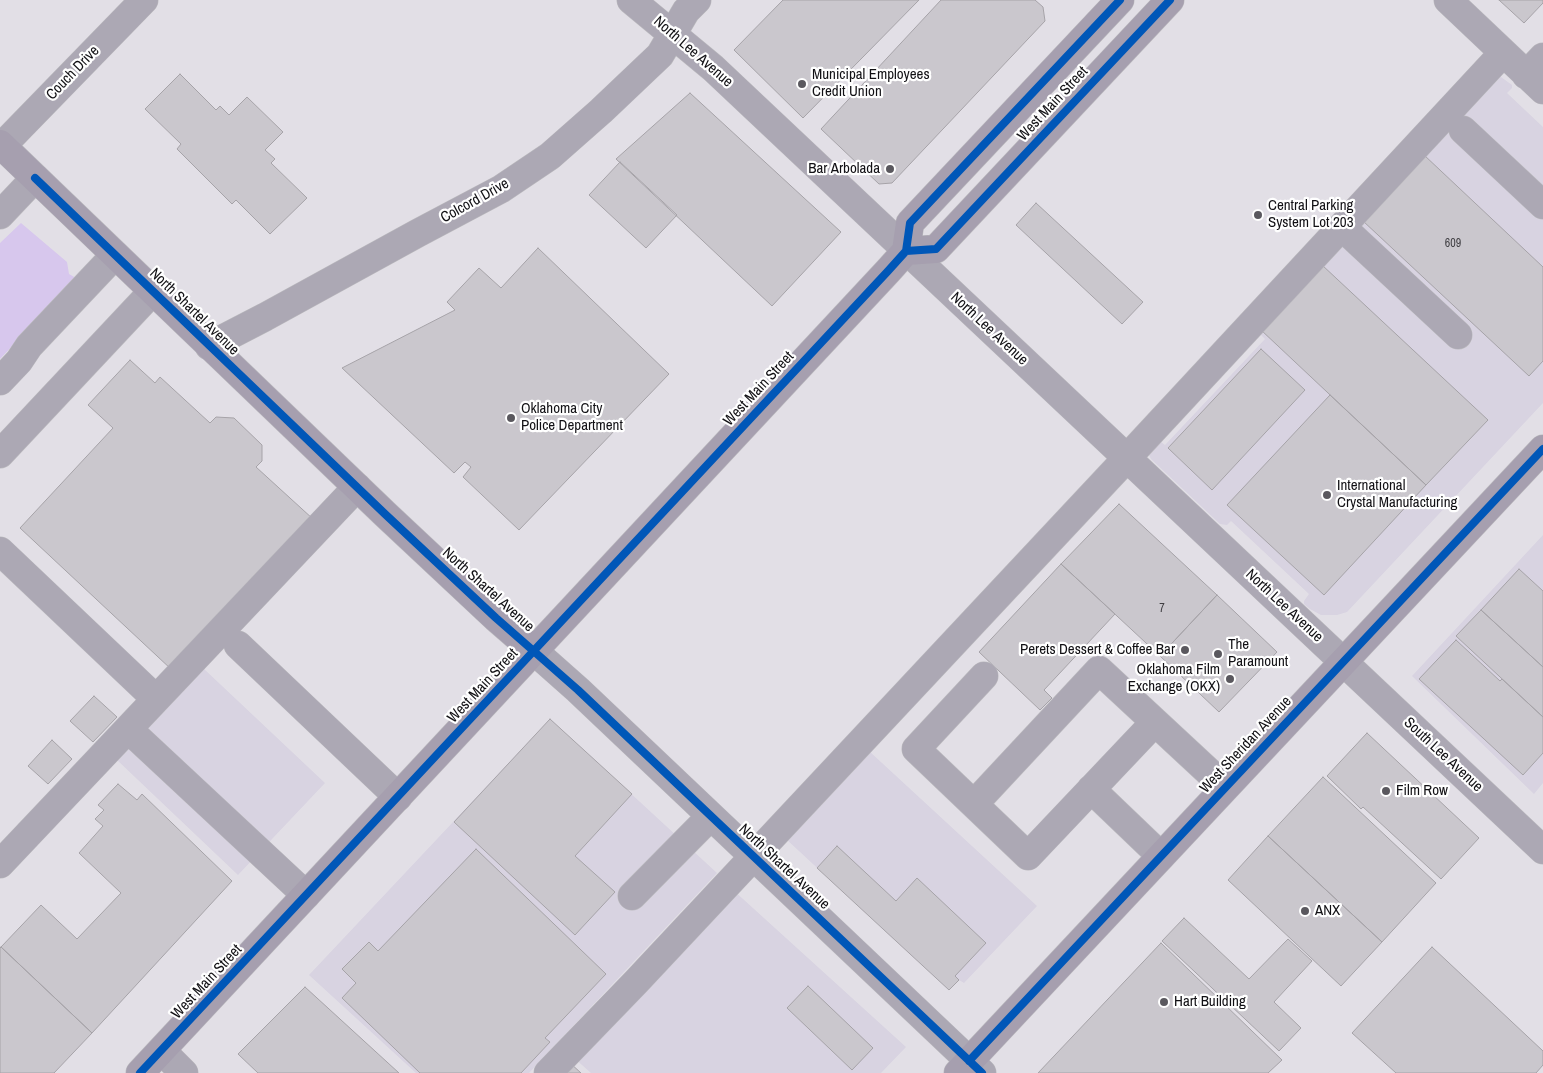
<!DOCTYPE html>
<style>
body{margin:0}
canvas{display:block;background:#e2dfe6}
</style>
<canvas width="1543" height="1073"></canvas>
<script>
const g = document.querySelector('canvas').getContext('2d');
g.lineJoin = 'round';
function fillPath(path, color) {
  g.fillStyle = color;
  g.fill(path, 'evenodd');
}
function shape(rows) {
  const path = new Path2D();
  for (const r of rows) {
    path.moveTo(r[0], r[1]);
    for (let i = 2; i < r.length; i += 2) path.lineTo(r[i], r[i + 1]);
  }
  return path;
}
function trace(path, color, width, dash) {
  g.strokeStyle = color;
  g.lineWidth = width;
  g.lineCap = dash ? 'butt' : 'round';
  g.setLineDash(dash || []);
  g.stroke(path);
}
function label(font, color, halo, rows, align = 'center') {
  g.font = font + ' "Archivo Narrow",sans-serif';
  g.lineWidth = 4.5;
  g.setLineDash([]);
  g.textBaseline = 'middle';
  g.strokeStyle = halo;
  g.fillStyle = color;
  for (const [text, x, y, turn = 0] of rows) {
    g.save();
    g.translate(x, y);
    g.rotate((+turn || 0) * Math.PI / 180);
    g.textAlign = isNaN(turn) ? turn : align;
    if (halo) g.strokeText(text, 0, 0);
    g.fillText(text, 0, 0);
    g.restore();
  }
}
fillPath(shape([
 [1501,77,1512,85,1512,88,1507,93,1543,127,1543,403,1347,612,1337,615,1321,615,1310,609,1304,604,1304,601,1309,594,1231,521,1227,525,1220,524,1151,459,1148,453,1157,439,1165,445,1265,339,1257,331,1495,79],
 [1543,535,1543,783,1534,794,1412,676],
 [203,668,325,783,238,875,117,760],
 [550,719,717,873,529,1073,416,1073,309,975],
 [869,751,1037,906,964,983,959,980,949,990,786,839],
 [732,889,906,1047,881,1073,591,1073,573,1057]
]), '#d8d3e1');
fillPath(shape([
 [21,223,67,262,69,274,76,278,0,359,0,243]
]), '#d7c7ed');
const building = shape([
 [783,0,919,0,803,118,734,50,783,0],
 [941,0,1035,0,1043,7,1045,21,892,183,879,184,821,129,941,0],
 [1499,0,1543,0,1543,3,1524,23,1499,0],
 [180,74,216,110,220,106,229,115,247,97,283,132,265,150,275,159,271,163,307,198,270,234,236,200,232,204,177,149,181,144,145,109,180,74],
 [690,93,841,232,772,306,616,159,690,93],
 [1424,155,1543,267,1543,361,1529,376,1363,221,1424,155],
 [620,162,677,215,646,248,589,195,620,162],
 [1036,203,1143,302,1122,324,1016,225,1036,203],
 [538,248,669,374,519,530,463,477,471,467,465,462,454,473,342,368,455,310,447,302,479,268,501,288,538,248],
 [1322,265,1488,420,1426,485,1261,330,1322,265],
 [1261,349,1305,390,1212,490,1168,448,1261,349],
 [130,360,155,383,160,377,210,423,216,417,234,418,262,445,262,461,256,467,313,519,172,670,20,528,113,428,88,405,130,360],
 [1330,395,1426,485,1324,595,1227,505,1330,395],
 [1119,504,1217,595,1160,656,1061,564,1119,504],
 [1061,564,1115,614,1044,690,1052,698,1040,710,979,652,1061,564],
 [1519,569,1543,591,1543,667,1481,610,1519,569],
 [1217,595,1277,652,1219,712,1160,656,1217,595],
 [1481,610,1543,667,1543,717,1456,636,1481,610],
 [1456,640,1500,681,1502,679,1543,717,1543,753,1523,775,1419,679,1456,640],
 [94,696,117,717,93,742,70,721,94,696],
 [550,719,632,794,575,856,615,892,575,935,454,822,550,719],
 [1367,733,1479,838,1441,879,1363,807,1361,809,1327,776,1367,733],
 [52,740,72,759,48,784,28,766,52,740],
 [1323,777,1436,883,1382,942,1268,836,1323,777],
 [118,784,137,800,142,794,232,881,92,1033,1,947,41,905,77,939,121,893,79,853,103,826,95,819,104,810,98,805,118,784],
 [1268,836,1382,942,1341,986,1228,880,1268,836],
 [837,846,896,901,917,878,986,943,955,976,959,980,949,990,817,868,837,846],
 [476,849,606,974,545,1038,550,1042,521,1073,420,1073,342,998,356,983,342,969,369,942,378,951,476,849],
 [1184,918,1249,979,1288,939,1312,961,1274,1002,1301,1028,1279,1051,1162,941,1184,918],
 [1161,943,1282,1060,1268,1073,1038,1073,1161,943],
 [1,947,92,1033,54,1073,0,1073,0,948,1,947],
 [1432,947,1543,1051,1543,1065,1536,1073,1396,1073,1352,1033,1432,947],
 [808,986,873,1048,852,1070,787,1008,808,986],
 [305,987,399,1073,258,1073,238,1054,305,987],
 [569,1062,581,1073,559,1073,569,1062]
]);
fillPath(building, '#cac7cd');
trace(building, '#a6a3a8', 1);
const minor = shape([
 [631,0,713,68,1543,850],
 [1448,0,1543,90],
 [1526,75,1543,57],
 [1463,130,1543,205],
 [2,146,144,0],
 [0,215,35,178],
 [1342,227,1458,335],
 [209,346,265,317,418,233,501,189,550,156,601,111,660,55,686,11,697,0],
 [0,381,19,361,29,346,115,255],
 [0,454,153,291],
 [0,551,156,699],
 [238,645,398,797],
 [534,651,578,690,982,1073],
 [984,676,916,749,1028,856,1155,722,1225,787],
 [128,729,306,895],
 [1091,789,1161,856],
 [974,804,1099,670,1155,722],
 [0,864,357,487],
 [632,896,710,817],
 [162,1051,184,1073],
 [548,1073,636,982,1126,459,1503,53]
]);
const major = shape([
 [0,144,385,514,496,618,534,651],
 [906,251,936,249,1170,0],
 [140,1073,888,271,906,251,910,223,1120,0],
 [958,1073,1543,449]
]);
trace(minor, '#bcbbbf', 29);
trace(major, '#bcbbbf', 29);
trace(minor, '#aca8b4', 28);
trace(major, '#a69faf', 28);
trace(shape([
 [35,178,385,514,496,618,578,690,982,1073],
 [906,251,936,249,1170,0],
 [969,1061,1543,449],
 [140,1073,888,271,906,251,910,223,1120,0]
]), '#0057b8', 8);
for (const [x, y, r, color] of [
 [802,84,5,"#5a585e"],
 [890,169,5,"#5a585e"],
 [1258,215,5,"#5a585e"],
 [511,418,5,"#5a585e"],
 [1327,495,5,"#5a585e"],
 [1185,650,5,"#5a585e"],
 [1218,654,5,"#5a585e"],
 [1230,679,5,"#5a585e"],
 [1386,791,5,"#5a585e"],
 [1305,911,5,"#5a585e"],
 [1164,1002,5,"#5a585e"]
]) {
  const dot = new Path2D();
  dot.arc(x, y, r, 0, 2 * Math.PI);
  g.fillStyle = color;
  g.fill(dot);
  trace(dot, '#fff', 2);
}
label('12px', '#3f3e42', null, [
 ["609",1453,244],
 ["7",1162,609]
]);
label('15px', '#111014', '#fff', [
 ["North Lee Avenue",693,52,41],
 ["Couch Drive",73,73,-46],
 ["West Main Street",1053,104,-47],
 ["Colcord Drive",475,201,-29],
 ["North Shartel Avenue",194,312,44],
 ["North Lee Avenue",989,329,43],
 ["West Main Street",759,389,-47],
 ["North Shartel Avenue",488,590,42],
 ["North Lee Avenue",1284,606,43],
 ["West Main Street",483,686,-47],
 ["West Sheridan Avenue",1246,745,-47],
 ["South Lee Avenue",1443,755,43],
 ["North Shartel Avenue",784,867,43],
 ["West Main Street",207,982,-47]
]);
label('15px', '#111014', '#fff', [
 ["Municipal Employees",812,75],
 ["Credit Union",812,92],
 ["Bar Arbolada",880,169,"right"],
 ["Central Parking",1268,206],
 ["System Lot 203",1268,223],
 ["Oklahoma City",521,409],
 ["Police Department",521,426],
 ["International",1337,486],
 ["Crystal Manufacturing",1337,503],
 ["The",1228,645],
 ["Paramount",1228,662],
 ["Perets Dessert & Coffee Bar",1175,650,"right"],
 ["Oklahoma Film",1220,670,"right"],
 ["Exchange (OKX)",1220,687,"right"],
 ["Film Row",1396,791],
 ["ANX",1315,911],
 ["Hart Building",1174,1002]
], 'left');
</script>
